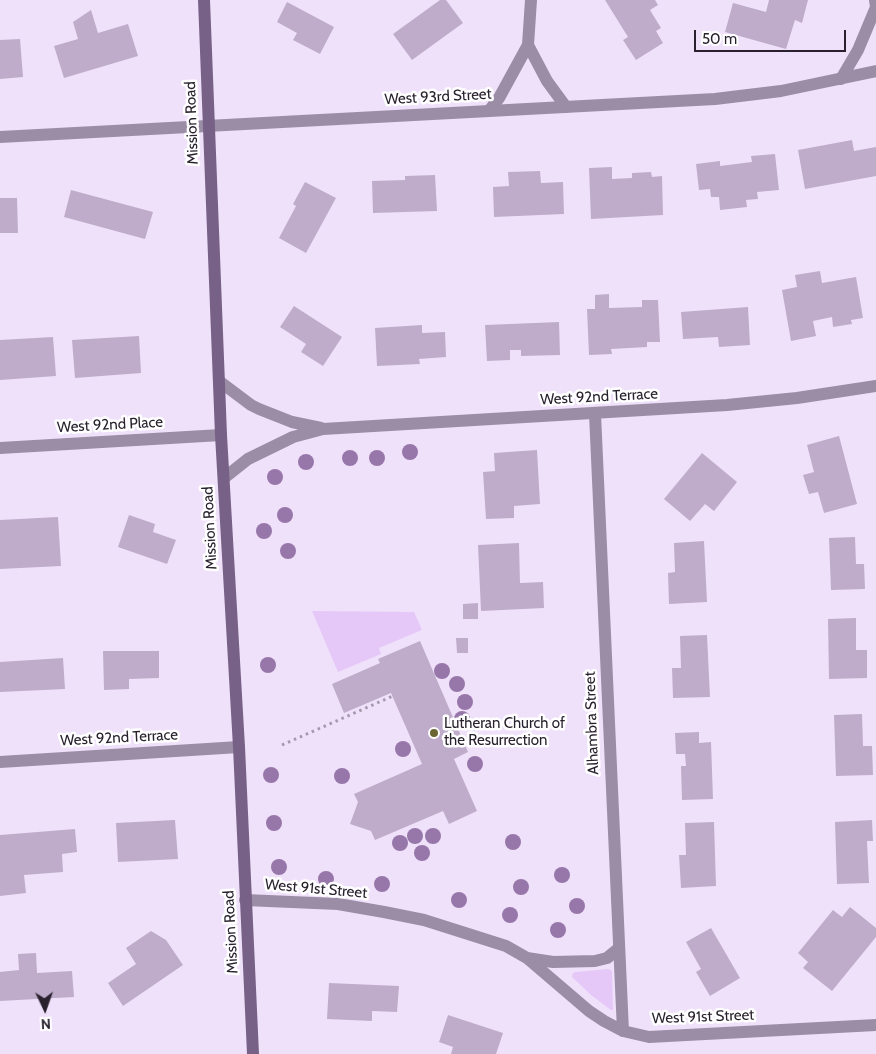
<!DOCTYPE html>
<style>
body{margin:0}
#map{position:relative;width:876px;height:1054px;overflow:hidden;background:#f0e1fb;font-family:Cabin,sans-serif}
canvas{display:block}
.north{position:absolute;left:20px;top:984px;width:50px;height:50px;-webkit-text-stroke:4px #fff;paint-order:stroke;rotate:177deg;font-size:14px;font-weight:700;line-height:20px;text-align:center;color:#29222e}
.north::after{content:'';display:block;margin:auto;width:18px;height:22px;background:#29222e;clip-path:polygon(50% 0,100% 100%,50% 72%,0 100%)}
.scale{position:absolute;left:694px;top:30px;width:152px;height:22px;box-sizing:border-box;border:2px solid #29222e;border-top:0;padding-left:6px;font-size:15px;line-height:18px;white-space:nowrap;color:#29222e;-webkit-text-stroke:4px #fff;paint-order:stroke}
</style>
<div id="map">
<canvas width="876" height="1054"></canvas>
<div class="north">N</div>
<div class="scale">50 m</div>
</div>
<script>
const g = document.querySelector('canvas').getContext('2d');
g.lineJoin = 'round';
function fillPath(path, color) {
  g.fillStyle = color;
  g.fill(path, 'evenodd');
}
function shape(rows) {
  const path = new Path2D();
  for (const r of rows) {
    path.moveTo(r[0], r[1]);
    for (let i = 2; i < r.length; i += 2) path.lineTo(r[i], r[i + 1]);
  }
  return path;
}
function trace(path, color, width, dash) {
  g.strokeStyle = color;
  g.lineWidth = width;
  g.lineCap = dash ? 'butt' : 'round';
  g.setLineDash(dash || []);
  g.stroke(path);
}
function label(font, color, halo, rows, align = 'center') {
  g.font = font + ' Cabin,sans-serif';
  g.lineWidth = 5;
  g.setLineDash([]);
  g.textBaseline = 'middle';
  g.strokeStyle = halo;
  g.fillStyle = color;
  for (const [text, x, y, turn = 0] of rows) {
    g.save();
    g.translate(x, y);
    g.rotate((+turn || 0) * Math.PI / 180);
    g.textAlign = isNaN(turn) ? turn : align;
    if (halo) g.strokeText(text, 0, 0);
    g.fillText(text, 0, 0);
    g.restore();
  }
}
fillPath(shape([
 [312,611,414,612,422,630,379,648,381,654,338,672],
 [608,969,611,970,612,972,613,1010,611,1010,591,995,572,977,573,973,576,972]
]), '#e5c8f7');
fillPath(shape([
 [440,0,446,0,463,23,412,60,393,34],
 [605,0,655,0,658,5,650,10,661,28,656,31,663,43,636,60,623,40,628,37],
 [769,0,808,0,802,23,795,20,786,49,725,32,733,3,766,12],
 [287,2,334,27,320,54,293,40,297,33,277,22],
 [91,10,98,33,128,24,138,56,64,78,54,46,78,39,73,22],
 [20,39,23,77,0,79,0,40],
 [852,140,854,151,876,147,876,176,805,189,798,150],
 [775,154,779,190,757,192,758,199,746,200,747,207,720,210,719,197,711,197,710,189,699,190,696,164,720,161,720,166,752,162,751,156],
 [612,167,612,179,632,178,632,173,651,172,652,177,662,176,663,215,591,219,589,168],
 [540,171,541,183,563,182,564,214,494,217,493,187,509,186,508,172],
 [435,175,437,211,373,213,372,181,405,180,405,176],
 [305,182,336,198,306,253,279,238,296,206,293,204],
 [71,190,153,212,145,239,64,217],
 [0,198,17,198,18,233,0,233],
 [820,271,822,283,856,277,863,318,851,320,852,324,833,327,832,317,813,321,816,336,791,341,782,290,797,287,795,275],
 [609,294,609,308,642,307,642,300,658,300,660,342,647,342,647,347,611,349,612,354,589,355,587,309,595,309,595,295],
 [294,306,342,337,323,366,301,352,306,344,280,327],
 [748,307,750,345,719,347,718,337,683,339,681,312],
 [559,322,560,355,521,356,521,350,510,350,510,360,487,361,485,325],
 [422,325,422,333,445,332,446,357,419,359,420,364,377,366,375,328],
 [139,336,141,373,75,378,72,340],
 [53,337,56,376,0,380,0,340],
 [839,436,857,504,824,513,818,492,809,494,803,475,814,472,807,445],
 [537,450,540,504,514,506,514,518,486,519,483,472,495,471,494,453],
 [702,453,737,482,714,511,705,504,690,521,664,499],
 [129,515,155,524,153,532,176,540,167,564,118,547],
 [58,517,61,566,0,569,0,520],
 [855,537,856,564,864,564,865,589,831,590,829,538],
 [704,541,707,602,669,604,668,573,675,572,674,543],
 [519,543,520,583,543,582,544,608,481,611,478,545],
 [478,603,478,619,463,619,463,604],
 [856,618,856,650,867,650,867,678,829,679,828,619],
 [707,635,710,697,673,698,672,668,681,668,680,636],
 [456,638,468,638,468,653,457,653],
 [420,641,468,752,454,759,477,811,449,824,443,811,375,840,371,831,350,824,358,802,354,794,422,764,391,693,344,713,332,684,380,663,378,659],
 [103,651,159,651,159,678,129,679,129,689,104,690],
 [63,658,65,689,0,692,0,662],
 [862,714,863,746,872,746,873,775,836,776,834,715],
 [699,732,699,743,711,742,713,799,682,800,681,766,686,766,685,754,676,754,675,733],
 [175,820,178,859,118,862,116,823],
 [872,820,873,841,867,841,869,883,837,884,835,822],
 [714,822,716,886,681,888,679,855,686,855,685,823],
 [75,829,77,852,62,854,63,872,24,875,26,893,0,896,0,835],
 [850,907,876,928,876,937,832,991,803,968,808,962,798,953,833,910,842,917],
 [711,928,740,978,710,996,696,972,701,969,686,942],
 [151,931,166,940,183,965,123,1006,108,983,136,964,126,948],
 [36,953,37,973,72,971,74,997,0,1001,0,972,19,970,18,954],
 [329,983,399,986,397,1012,372,1011,372,1021,327,1019],
 [448,1015,503,1033,496,1054,451,1054,453,1047,439,1042]
]), '#bfaccb');
trace(shape([
 [282,745,393,696]
]), '#a599ad', 3, [2.5, 4]);
trace(shape([
 [528,45,547,81,566,107],
 [841,79,858,50,876,7,875,0],
 [489,111,499,98,528,45,531,0],
 [219,381,251,405,259,409,292,422,321,428],
 [595,414,623,1031],
 [0,448,221,435],
 [224,478,248,459,293,437,323,429,727,405,797,398,876,386],
 [0,762,239,747],
 [245,900,338,904,384,912,424,920,506,946,527,958,589,1011,604,1021,623,1031,649,1037,876,1025],
 [527,958,553,962,595,961,607,958,618,949]
]), '#9c8da7', 12);
trace(shape([
 [0,137,715,99,781,91,876,71]
]), '#9c8da7', 12);
trace(shape([
 [204,0,221,435,239,747,253,1054]
]), '#786186', 12);
g.fillStyle = '#9776a9';
for (const [x, y] of [
 [410,452],
 [350,458],
 [377,458],
 [306,462],
 [275,477],
 [285,515],
 [264,531],
 [288,551],
 [268,665],
 [442,671],
 [457,684],
 [465,702],
 [462,719],
 [403,749],
 [475,764],
 [271,775],
 [342,776],
 [274,823],
 [415,836],
 [433,836],
 [513,842],
 [400,843],
 [422,853],
 [279,867],
 [562,875],
 [326,879],
 [382,884],
 [521,887],
 [459,900],
 [577,906],
 [510,915],
 [558,930]
]) {
  g.beginPath();
  g.arc(x, y, 8, 0, 2 * Math.PI);
  g.fill();
}
for (const [x, y, r, color] of [
 [434,733,5,"#6b6531"]
]) {
  const dot = new Path2D();
  dot.arc(x, y, r, 0, 2 * Math.PI);
  g.fillStyle = color;
  g.fill(dot);
  trace(dot, '#fff', 2);
}
label('15px', '#29222e', '#fff', [
 ["West 93rd Street",438,97,-3],
 ["Mission Road",192,123,-92],
 ["West 92nd Terrace",599,397,-3],
 ["West 92nd Place",110,425,-3],
 ["Mission Road",210,528,-93],
 ["Alhambra Street",592,723,-92],
 ["West 92nd Terrace",119,738,-3],
 ["West 91st Street",316,889,5],
 ["Mission Road",231,932,-93],
 ["West 91st Street",703,1017,-2]
]);
label('15px', '#29222e', '#fff', [
 ["Lutheran Church of",444,724],
 ["the Resurrection",444,741]
], 'left');
</script>
